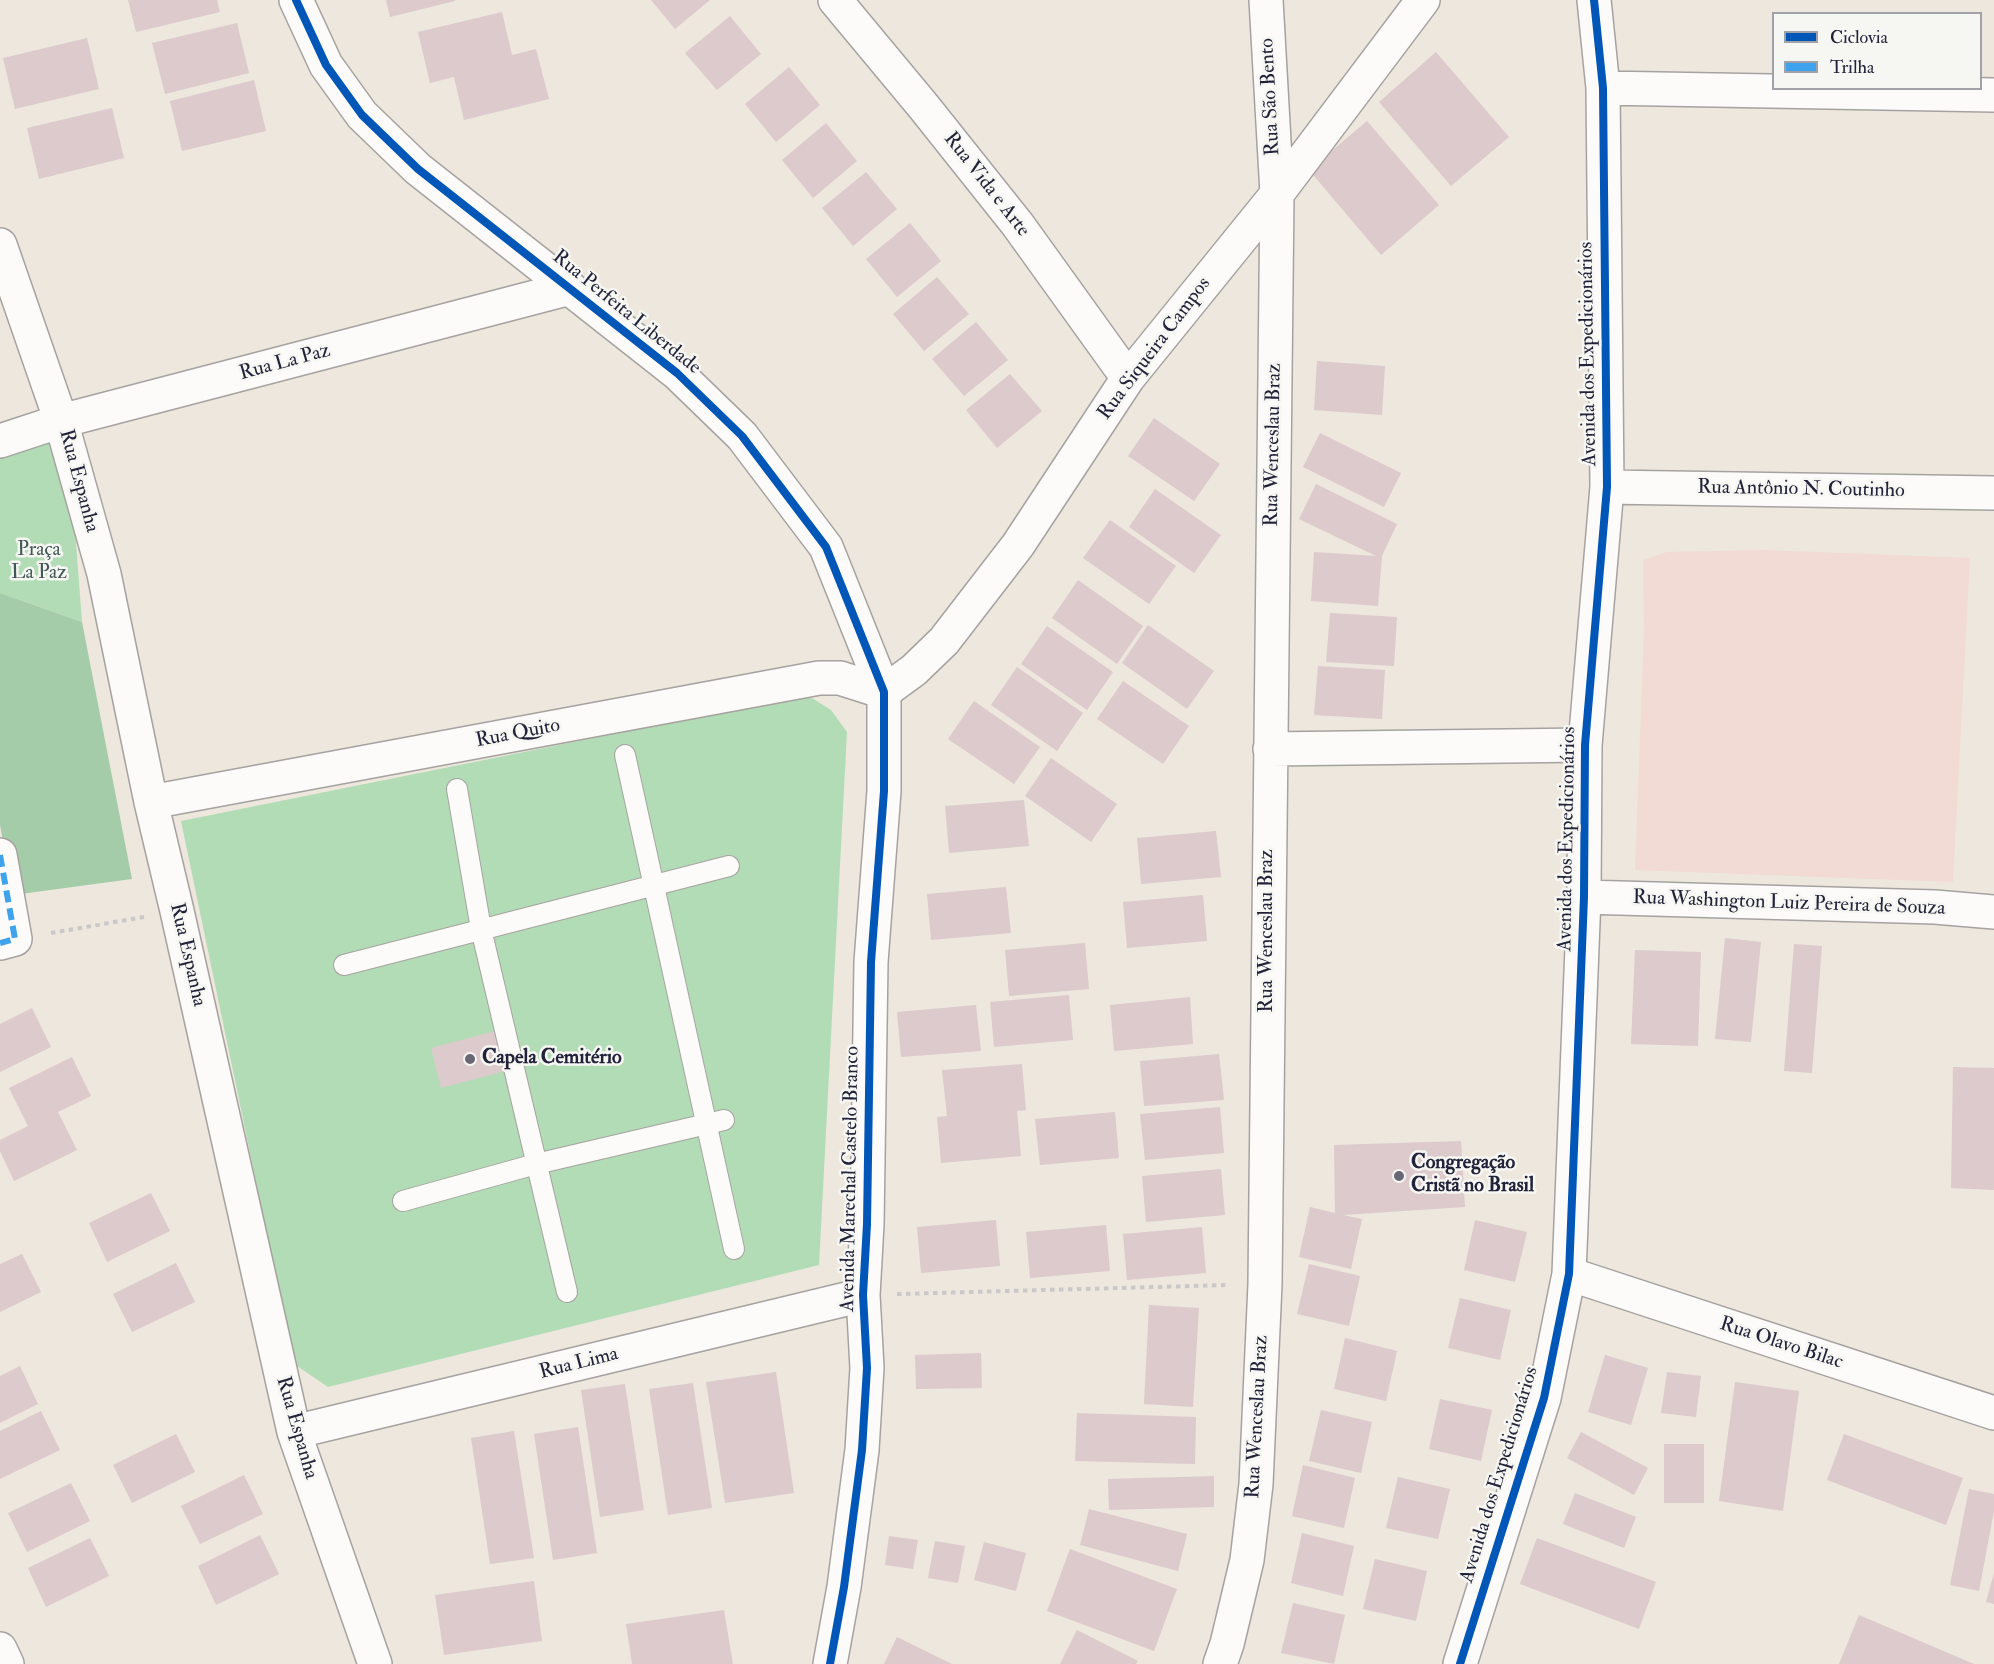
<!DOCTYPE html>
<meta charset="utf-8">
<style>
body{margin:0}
#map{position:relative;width:1994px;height:1664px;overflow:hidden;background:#ede7dd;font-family:"IM FELL Double Pica",serif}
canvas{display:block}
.legend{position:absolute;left:1772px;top:12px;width:210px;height:78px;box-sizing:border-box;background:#f6f6f2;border:2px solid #a1a1a9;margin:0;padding:8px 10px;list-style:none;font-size:18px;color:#22223b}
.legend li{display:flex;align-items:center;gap:12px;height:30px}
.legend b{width:30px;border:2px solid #a1a1a9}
</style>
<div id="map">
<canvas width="1994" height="1664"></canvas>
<ul class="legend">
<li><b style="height:8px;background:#0057b8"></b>Ciclovia</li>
<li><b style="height:8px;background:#3ea2ec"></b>Trilha</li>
</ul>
</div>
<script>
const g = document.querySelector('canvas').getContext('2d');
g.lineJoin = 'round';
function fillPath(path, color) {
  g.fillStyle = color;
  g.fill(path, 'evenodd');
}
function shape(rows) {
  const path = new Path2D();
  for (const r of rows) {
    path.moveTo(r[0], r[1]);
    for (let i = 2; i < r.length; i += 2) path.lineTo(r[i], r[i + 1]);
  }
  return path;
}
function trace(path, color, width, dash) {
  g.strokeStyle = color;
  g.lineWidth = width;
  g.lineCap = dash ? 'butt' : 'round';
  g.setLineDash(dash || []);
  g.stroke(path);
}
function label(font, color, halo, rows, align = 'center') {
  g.font = font + ' "IM FELL Double Pica",serif';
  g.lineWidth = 5;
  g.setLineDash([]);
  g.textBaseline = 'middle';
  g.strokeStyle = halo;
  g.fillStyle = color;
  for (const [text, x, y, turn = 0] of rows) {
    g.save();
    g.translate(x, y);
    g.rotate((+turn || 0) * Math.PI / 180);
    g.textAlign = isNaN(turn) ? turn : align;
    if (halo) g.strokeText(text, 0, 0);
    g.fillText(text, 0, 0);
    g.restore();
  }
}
fillPath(shape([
 [1765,550,1970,558,1953,882,1635,870,1644,630,1643,560,1667,552]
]), '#f2dad5');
fillPath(shape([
 [47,418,74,516,82,622,0,593,0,439],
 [807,695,831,710,847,732,819,1265,328,1387,294,1364,181,821]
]), '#b2dcb5');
fillPath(shape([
 [0,593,82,622,132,879,13,895,0,825]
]), '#a4cca9');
fillPath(shape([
 [128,0,217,0,220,12,136,32],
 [386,0,455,0,455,1,390,17],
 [651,0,710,0,675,29],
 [502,12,512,55,536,49,549,99,464,120,454,77,430,83,418,32],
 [730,16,761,54,717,90,685,53],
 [237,23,249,73,165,94,152,43],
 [87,38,99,89,15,109,3,58],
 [1436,52,1509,137,1451,186,1379,102],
 [789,67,820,105,776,142,745,104],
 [254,80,266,131,182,151,170,101],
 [112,108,124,158,39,179,27,128],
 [1367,121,1439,205,1381,255,1309,170],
 [826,123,857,161,813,198,782,160],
 [866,172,897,209,853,246,822,208],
 [910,223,941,261,897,297,866,259],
 [937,277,969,314,924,351,893,314],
 [976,322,1008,360,964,396,932,359],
 [1317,361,1385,366,1382,415,1314,410],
 [1010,374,1042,411,997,448,966,410],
 [1154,418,1220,464,1194,501,1128,456],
 [1320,433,1401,473,1384,507,1303,467],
 [1316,484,1397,524,1382,556,1378,606,1311,601,1314,552,1376,556,1299,519],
 [1155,489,1221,535,1194,573,1129,527],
 [1110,520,1176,566,1149,604,1083,558],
 [1078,580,1143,626,1117,664,1052,618],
 [1330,613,1397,617,1394,666,1326,662],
 [1148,625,1214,671,1187,709,1122,663],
 [1047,626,1113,672,1087,710,1021,664],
 [1318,666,1385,670,1382,719,1314,715],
 [1017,667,1083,713,1057,751,991,705],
 [1123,681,1189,726,1163,764,1097,719],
 [974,701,1040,747,1014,784,948,739],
 [1051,758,1117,804,1091,842,1025,796],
 [1024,800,1029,846,949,853,945,806],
 [1216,831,1221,877,1141,884,1137,838],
 [1006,887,1011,933,931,940,927,894],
 [1203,895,1207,941,1127,948,1123,902],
 [1725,938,1761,942,1751,1042,1715,1039],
 [1085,943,1089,989,1009,996,1005,950],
 [1794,944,1822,946,1812,1073,1784,1071],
 [1635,950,1701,952,1698,1046,1631,1044],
 [1069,995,1073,1040,994,1047,990,1002],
 [1190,997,1193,1044,1114,1051,1110,1005],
 [976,1005,981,1051,901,1057,897,1012],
 [32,1008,51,1047,0,1072,0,1024],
 [499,1030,509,1070,441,1088,431,1048],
 [1219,1054,1224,1100,1144,1106,1140,1061],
 [72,1057,91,1096,58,1112,77,1150,14,1181,0,1151,0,1140,28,1126,9,1088],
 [1022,1064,1026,1110,1017,1111,1021,1156,941,1163,937,1117,947,1116,942,1070],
 [1953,1067,1994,1068,1994,1190,1951,1188],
 [1220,1107,1224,1153,1145,1160,1140,1114],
 [1115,1112,1119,1158,1040,1165,1035,1119],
 [1461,1141,1465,1207,1343,1215,1362,1219,1351,1269,1299,1257,1310,1207,1335,1213,1334,1145],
 [1221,1169,1225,1215,1146,1222,1142,1176],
 [151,1193,170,1231,107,1262,89,1223],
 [996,1220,1000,1266,921,1273,917,1227],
 [1475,1220,1527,1232,1515,1282,1464,1270],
 [1106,1225,1110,1271,1030,1278,1026,1232],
 [1202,1227,1206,1273,1127,1280,1123,1234],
 [22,1254,41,1292,0,1312,0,1264],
 [176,1263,195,1302,132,1332,113,1294],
 [1309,1264,1360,1276,1349,1326,1297,1314],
 [1460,1298,1511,1310,1500,1360,1448,1348],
 [1149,1305,1199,1308,1193,1407,1144,1404],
 [1345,1338,1397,1351,1386,1401,1334,1389],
 [981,1353,982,1388,916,1389,915,1355],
 [1605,1355,1648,1368,1631,1425,1588,1412],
 [20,1366,38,1404,0,1423,0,1376],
 [776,1372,794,1493,725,1503,706,1382],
 [1667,1372,1701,1376,1696,1417,1661,1413],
 [1735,1382,1799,1391,1783,1511,1719,1501],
 [693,1383,712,1508,668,1515,649,1389],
 [625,1384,644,1510,600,1517,581,1390],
 [1440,1399,1492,1410,1481,1461,1429,1449],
 [1321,1410,1372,1422,1361,1473,1309,1461],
 [41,1411,60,1450,0,1479,0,1431],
 [1077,1413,1196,1417,1195,1464,1075,1461],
 [578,1427,597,1553,553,1560,534,1434],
 [514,1431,534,1558,490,1564,471,1438],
 [1581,1432,1648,1468,1634,1495,1567,1458],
 [176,1434,195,1472,132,1503,113,1465],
 [1844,1434,1963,1478,1946,1525,1827,1480],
 [1664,1444,1704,1444,1704,1503,1664,1503],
 [1303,1465,1355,1478,1344,1528,1292,1516],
 [244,1475,263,1514,200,1544,181,1506],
 [1214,1476,1214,1507,1109,1510,1108,1479],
 [1398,1477,1450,1489,1438,1539,1386,1528],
 [71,1483,90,1521,27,1552,8,1513],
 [1969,1489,1994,1494,1994,1511,1979,1591,1950,1585],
 [1575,1493,1636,1517,1624,1548,1563,1524],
 [1089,1509,1187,1534,1178,1571,1080,1545],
 [1302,1533,1354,1546,1343,1596,1291,1583],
 [260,1535,279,1574,216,1605,198,1566],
 [889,1536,918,1540,913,1569,885,1565],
 [90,1538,109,1576,46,1607,28,1568],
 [1537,1538,1656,1582,1639,1629,1520,1584],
 [935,1541,965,1546,958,1583,928,1578],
 [984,1542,1026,1553,1016,1591,974,1580],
 [1070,1549,1177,1589,1154,1651,1047,1611],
 [1375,1559,1427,1571,1416,1621,1363,1609],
 [1994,1573,1994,1604,1986,1602],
 [534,1581,542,1641,444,1655,435,1595],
 [1293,1603,1345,1615,1334,1664,1281,1653],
 [724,1610,733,1664,632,1664,626,1624],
 [1859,1615,1974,1664,1839,1664],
 [1077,1630,1138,1661,1136,1664,1060,1664],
 [897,1637,952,1664,884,1664]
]), '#dccacc');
const lane = shape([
 [625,755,734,1249],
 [457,789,481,929,567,1292],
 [344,965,729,866],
 [403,1201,536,1164,724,1120]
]);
const street = shape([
 [296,0,326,65,362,115,418,169,677,373,742,436,826,547,884,692,884,791,871,962,867,1224,863,1295,867,1368,862,1450,844,1587,830,1664],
 [835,0,924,107,1018,225,1128,378],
 [1603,88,1994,95],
 [0,245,61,421,104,574,151,802,177,911,294,1432,375,1664],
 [0,441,61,421,570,288],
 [1607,487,1994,493],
 [884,692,914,670,944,641,1018,545,1128,378,1277,194,1423,0],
 [1270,749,1585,745],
 [151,802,819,678,840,678,884,692],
 [0,855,15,939,0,943],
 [1584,897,1935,907,1994,912],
 [1569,1274,1994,1413],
 [294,1432,863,1295],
 [0,1649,7,1664],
 [1220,1664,1227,1644,1247,1560,1256,1484,1265,1284,1277,194,1266,0],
 [1460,1664,1544,1398,1569,1274,1584,897,1585,745,1607,487,1603,88,1594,0]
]);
trace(lane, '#a6a2a0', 22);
trace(street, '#a6a2a0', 36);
trace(shape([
 [51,933,144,917],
 [897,1294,1229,1285]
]), '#cac8c9', 4, [4.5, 4.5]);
trace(lane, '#fcfbfa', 20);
trace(street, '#fcfbfa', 33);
trace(shape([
 [0,855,15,939,0,943]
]), '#3ea2ec', 6, [12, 6]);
trace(shape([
 [296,0,326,65,362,115,418,169,677,373,742,436,826,547,884,692,884,791,871,962,867,1224,863,1295,867,1368,862,1450,844,1587,830,1664],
 [1460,1664,1544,1398,1569,1274,1584,897,1585,745,1607,487,1603,88,1594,0]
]), '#0057b8', 8);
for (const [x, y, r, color] of [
 [470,1059,6,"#696774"],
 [1399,1176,6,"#696774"]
]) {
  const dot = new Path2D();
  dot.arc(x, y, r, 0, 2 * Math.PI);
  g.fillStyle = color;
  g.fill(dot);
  trace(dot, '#f6f6f2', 2);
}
label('20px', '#22223b', '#f6f6f2', [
 ["Rua São Bento",1271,97,-93],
 ["Rua Vida e Arte",986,185,52],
 ["Rua Perfeita Liberdade",626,313,39],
 ["Rua Siqueira Campos",1155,349,-53],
 ["Avenida dos Expedicionários",1589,354,-91],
 ["Rua La Paz",285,363,-15],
 ["Rua Wenceslau Braz",1274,445,-89],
 ["Rua Espanha",78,481,75],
 ["Rua Antônio N. Coutinho",1801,490,1],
 ["Rua Quito",518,734,-11],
 ["Avenida dos Expedicionários",1568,839,-89],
 ["Rua Washington Luiz Pereira de Souza",1789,904,2],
 ["Rua Wenceslau Braz",1268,931,-90],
 ["Rua Espanha",187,955,77],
 ["Avenida Marechal Castelo Branco",851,1179,-89],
 ["Rua Olavo Bilac",1781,1344,18],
 ["Rua Lima",579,1364,-14],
 ["Rua Wenceslau Braz",1258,1417,-87],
 ["Rua Espanha",296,1428,74],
 ["Avenida dos Expedicionários",1500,1475,-73]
]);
label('20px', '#3f5756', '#f6f6f2', [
 ["Praça",39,551],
 ["La Paz",39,574]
]);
label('bold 20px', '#22223b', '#f6f6f2', [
 ["Capela Cemitério",482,1059],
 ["Congregação",1411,1164],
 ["Cristã no Brasil",1411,1187]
], 'left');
</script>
